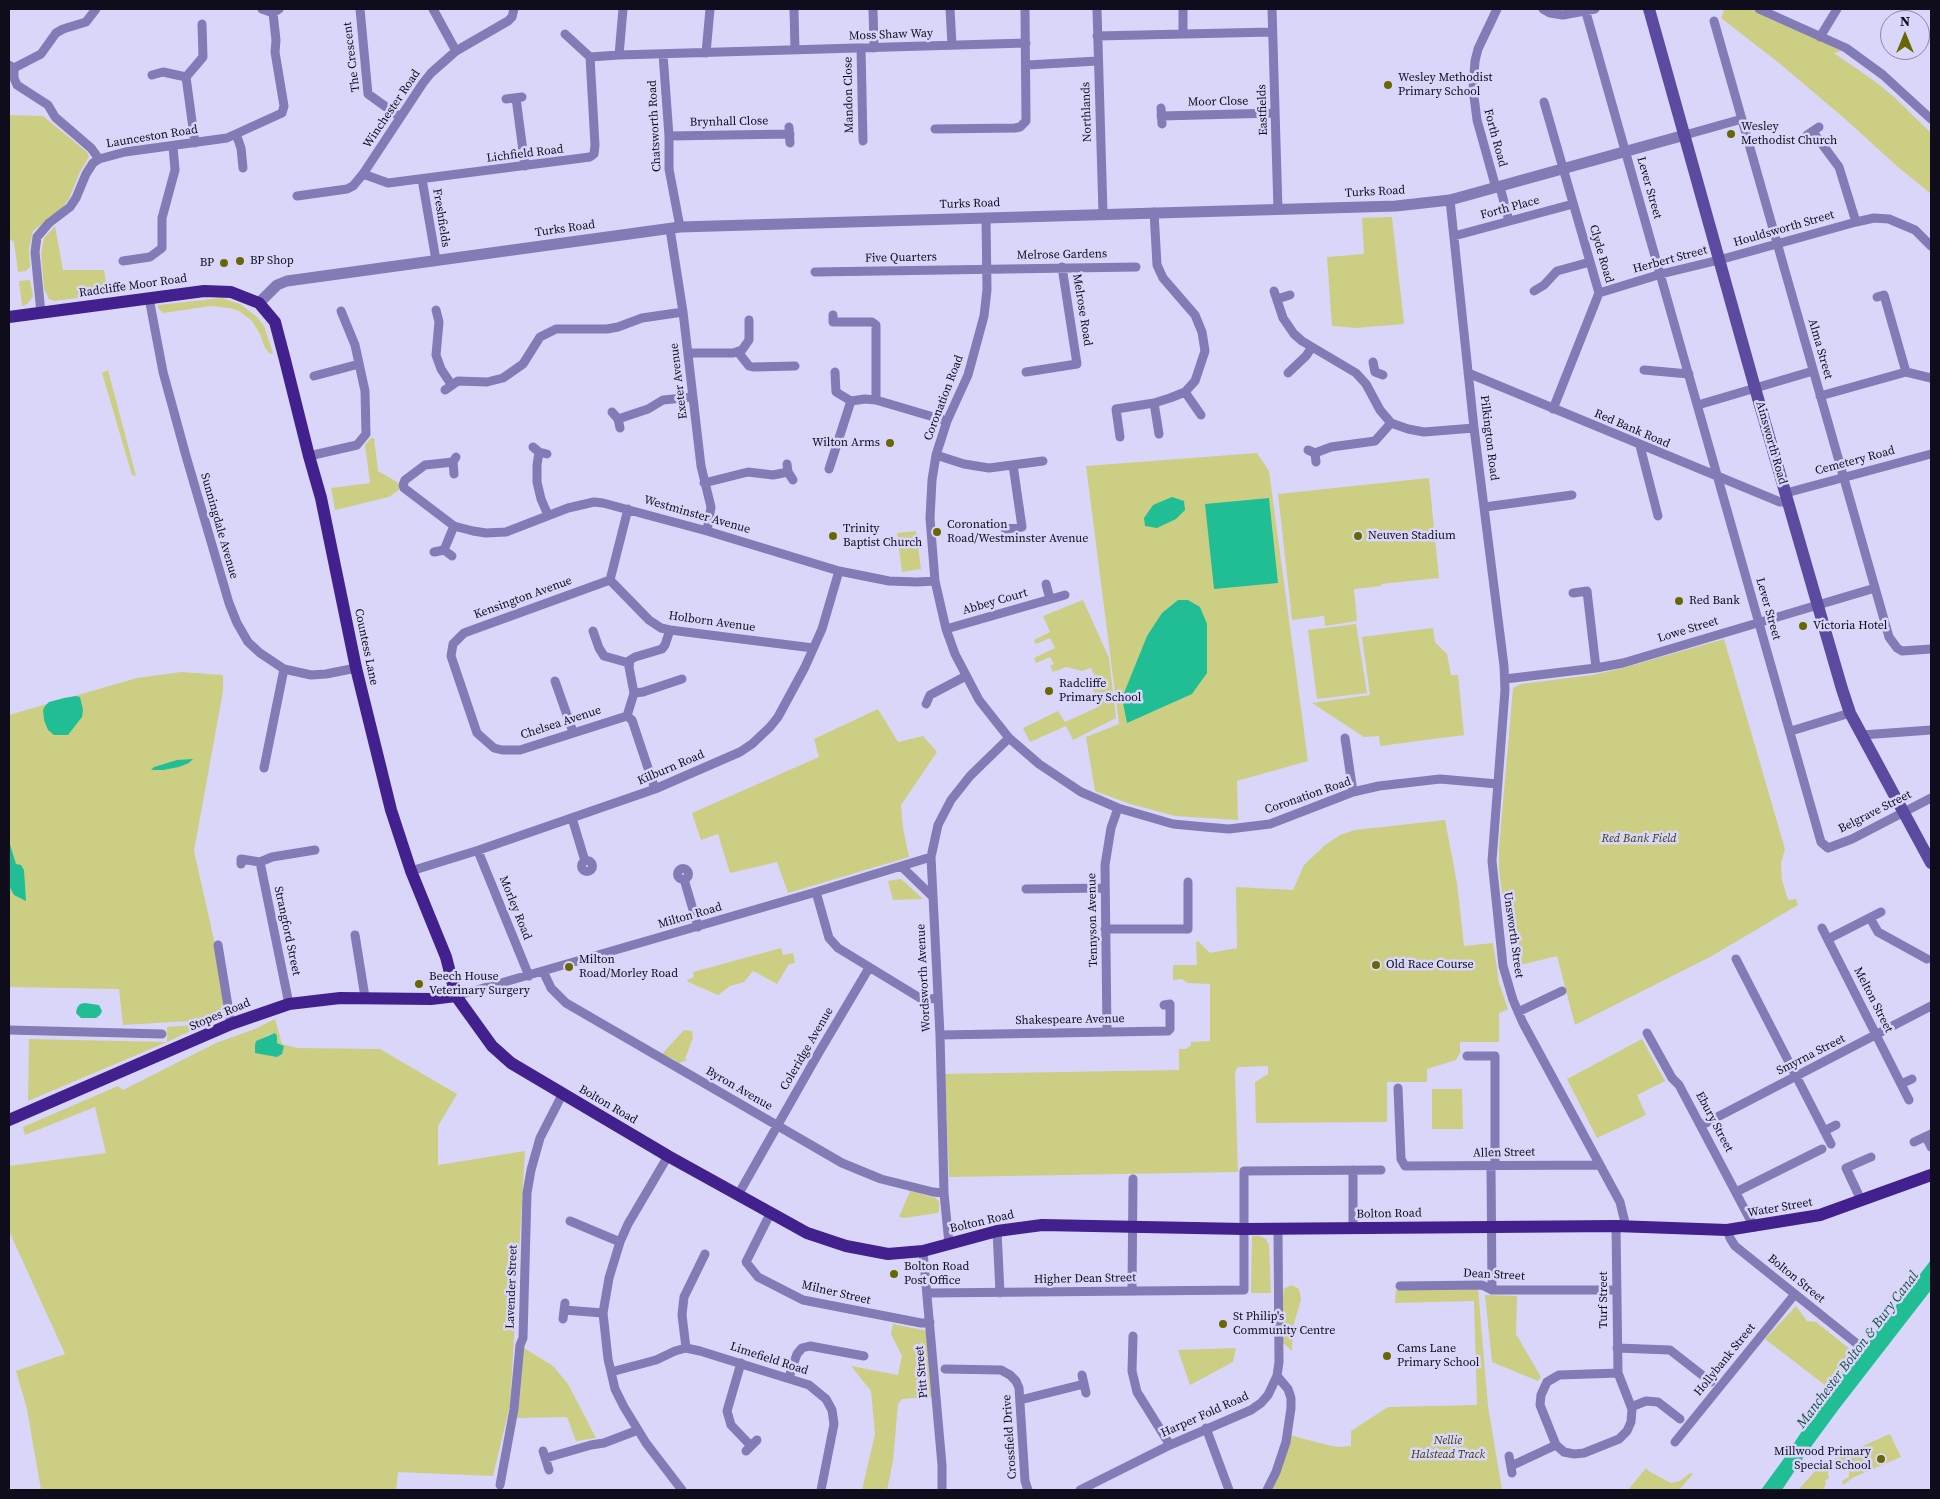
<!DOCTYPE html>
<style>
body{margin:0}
#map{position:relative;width:1940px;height:1499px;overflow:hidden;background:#d9d6fa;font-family:"Source Serif 4",serif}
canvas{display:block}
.frame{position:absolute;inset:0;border:10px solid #0f0d1c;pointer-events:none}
.north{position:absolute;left:1880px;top:10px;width:50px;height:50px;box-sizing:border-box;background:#d9d6fa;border:1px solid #8886a1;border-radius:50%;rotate:0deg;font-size:14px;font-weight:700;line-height:20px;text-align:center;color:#0f0d1c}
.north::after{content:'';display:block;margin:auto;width:18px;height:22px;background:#686803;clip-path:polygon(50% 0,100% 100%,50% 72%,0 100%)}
</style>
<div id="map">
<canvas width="1940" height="1499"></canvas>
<div class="frame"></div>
<div class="north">N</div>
</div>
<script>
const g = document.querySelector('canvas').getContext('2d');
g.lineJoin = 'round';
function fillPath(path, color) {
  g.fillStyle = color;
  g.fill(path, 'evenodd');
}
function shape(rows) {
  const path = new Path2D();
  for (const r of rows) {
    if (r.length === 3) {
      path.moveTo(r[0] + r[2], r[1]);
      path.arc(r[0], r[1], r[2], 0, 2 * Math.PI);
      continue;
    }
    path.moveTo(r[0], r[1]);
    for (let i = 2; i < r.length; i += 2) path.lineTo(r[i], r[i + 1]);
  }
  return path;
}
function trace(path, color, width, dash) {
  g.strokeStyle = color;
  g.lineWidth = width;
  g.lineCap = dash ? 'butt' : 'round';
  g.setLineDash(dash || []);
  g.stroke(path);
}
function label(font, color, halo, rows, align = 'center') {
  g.font = font + ' "Source Serif 4",serif';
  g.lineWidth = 5;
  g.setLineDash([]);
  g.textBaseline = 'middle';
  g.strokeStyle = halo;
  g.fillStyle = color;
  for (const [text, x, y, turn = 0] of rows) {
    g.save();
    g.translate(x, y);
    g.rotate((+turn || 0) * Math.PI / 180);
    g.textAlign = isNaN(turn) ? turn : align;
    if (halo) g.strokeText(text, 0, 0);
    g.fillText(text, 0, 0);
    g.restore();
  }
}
fillPath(shape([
 [1720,9,1751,9,1815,38,1841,51,1834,53,1877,83,1894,97,1931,133,1931,194,1898,167,1844,118,1779,63,1721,18,1724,11],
 [9,115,43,116,87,152,89,157,80,172,69,199,61,209,33,231,29,249,30,267,26,271,18,272,14,242,9,238],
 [1392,217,1404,324,1356,328,1332,326,1327,257,1364,254,1362,218],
 [55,226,63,270,104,270,108,294,54,301,49,299,44,289,41,253,44,238],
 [30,280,33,297,27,304,22,306,19,281],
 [222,298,240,304,257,317,264,326,273,353,270,354,265,348,260,334,252,321,239,311,230,308,211,306,163,313,158,308,158,305],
 [108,370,136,476,132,475,102,373],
 [371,438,374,438,378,471,397,482,400,489,389,497,335,510,331,488,370,483,365,445],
 [1257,453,1269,471,1308,761,1237,781,1238,820,1175,816,1130,804,1095,791,1086,737,1119,724,1086,466],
 [1429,478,1439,578,1381,584,1381,586,1354,589,1357,621,1325,626,1324,616,1292,620,1278,494],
 [916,531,921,569,902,572,897,533],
 [1083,600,1109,658,1116,718,1073,740,1066,726,1030,742,1023,728,1058,711,1065,722,1098,707,1098,701,1089,682,1096,678,1091,668,1082,671,1066,667,1053,672,1050,666,1054,664,1050,657,1036,663,1034,658,1055,648,1050,638,1036,644,1034,640,1050,632,1043,616],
 [1356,624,1367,693,1317,699,1308,630],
 [1433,628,1435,642,1447,654,1451,675,1458,675,1464,735,1380,746,1379,736,1364,737,1312,703,1370,695,1362,637],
 [1724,639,1785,849,1781,863,1782,880,1788,900,1796,899,1798,905,1710,957,1575,1025,1557,956,1512,967,1499,870,1499,848,1513,688,1521,684,1592,675,1623,668],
 [181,672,223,675,223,691,194,851,217,953,228,1012,209,1018,191,1021,123,1025,119,989,9,987,9,715,137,678],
 [878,709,898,742,923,736,937,752,901,805,903,828,909,857,788,893,777,862,730,873,718,834,701,840,692,813,819,757,814,739],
 [1445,820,1457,883,1464,946,1493,943,1499,983,1508,1009,1499,1013,1499,1042,1460,1042,1460,1053,1456,1060,1427,1069,1427,1082,1387,1082,1387,1122,1256,1123,1255,1082,1268,1074,1268,1066,1238,1067,1235,1072,1238,1172,949,1177,945,1074,1179,1070,1179,1049,1186,1049,1191,1045,1191,1042,1210,1041,1210,984,1187,983,1182,979,1173,980,1173,965,1197,965,1196,942,1198,941,1210,953,1237,948,1236,887,1293,890,1304,865,1325,845,1340,835,1355,830],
 [901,879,923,899,893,900,888,881],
 [781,948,783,955,793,953,795,963,789,964,777,984,753,971,744,982,730,986,718,995,688,982,687,980,694,977,693,972],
 [275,1019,282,1044,297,1048,380,1049,457,1094,438,1126,438,1165,525,1151,510,1405,493,1476,398,1472,396,1490,41,1490,27,1409,16,1371,65,1354,9,1231,9,1166,106,1153,95,1107,25,1135,23,1127,118,1086,123,1090,216,1043,255,1029],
 [270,1034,277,1039,277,1043,284,1046,255,1045,257,1041],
 [193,1025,193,1030,167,1042,28,1101,29,1039,167,1042,167,1027],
 [684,1030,692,1031,693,1038,685,1059,687,1060,679,1063,676,1062,676,1060,663,1055,663,1053],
 [1642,1039,1665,1081,1637,1095,1646,1115,1597,1138,1567,1079],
 [1432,1089,1462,1089,1463,1129,1432,1129],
 [910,1191,936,1198,939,1202,939,1212,937,1213,904,1218,899,1217],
 [1252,1236,1260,1236,1266,1239,1269,1245,1271,1293,1251,1293],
 [1291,1285,1299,1289,1301,1299,1293,1327,1292,1351,1283,1343,1283,1297,1284,1289],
 [1478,1288,1488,1406,1502,1490,1272,1490,1290,1435,1323,1444,1338,1447,1351,1446,1351,1431,1388,1407,1477,1405,1474,1301,1395,1303,1396,1290],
 [1485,1295,1517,1296,1516,1334,1541,1377,1538,1381,1492,1362],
 [1796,1306,1807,1321,1816,1322,1856,1354,1830,1389,1765,1339],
 [893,1324,928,1331,932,1397,902,1399,898,1404,893,1461,887,1490,862,1490,875,1434,871,1391,851,1366,898,1375,902,1356,891,1334],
 [524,1348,553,1366,568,1384,596,1438,576,1441,567,1417,516,1418,520,1396],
 [1236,1348,1233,1362,1190,1385,1178,1350],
 [1890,1434,1901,1457,1854,1477,1843,1485,1842,1481,1849,1477,1849,1472,1844,1465,1836,1464,1832,1465,1828,1473,1829,1479,1825,1480,1826,1485,1822,1490,1798,1490,1816,1470,1844,1454],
 [1646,1468,1650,1472,1671,1483,1680,1481,1690,1473,1693,1474,1679,1490,1628,1490]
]), '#ccce84');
fillPath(shape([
 [1172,497,1184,501,1185,510,1176,519,1157,528,1145,526,1144,518,1153,505],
 [1269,498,1278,583,1214,589,1205,504],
 [1178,600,1188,600,1200,607,1207,624,1207,673,1192,694,1127,723,1122,698,1147,636,1162,613],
 [76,696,80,697,83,710,82,717,68,735,54,735,48,730,44,720,43,710,45,706,49,702,64,698],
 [193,759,189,763,179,767,163,770,151,770,154,767,177,760],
 [9,841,16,864,21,865,24,870,26,901,14,895,9,886],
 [85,1003,99,1005,102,1011,100,1015,96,1018,81,1018,76,1013,77,1008,80,1004],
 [275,1033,277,1036,277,1043,284,1046,282,1054,277,1057,255,1053,255,1045,256,1041],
 [1931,1260,1931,1290,1838,1410,1805,1455,1782,1490,1761,1490,1785,1457,1819,1405]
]), '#21be96');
trace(shape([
 [262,9,273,13,279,9],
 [360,9,368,94,400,117],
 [433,9,456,51],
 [794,9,795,50],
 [873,9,874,48],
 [950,9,952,45],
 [1097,9,1103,213],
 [1183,9,1183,34],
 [1272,9,1278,210],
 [1543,9,1550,13,1563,15,1595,9],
 [1585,9,1821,842,1828,848,1852,839,1931,798],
 [1759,9,1846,48,1883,75,1931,119],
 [1714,21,1889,637,1897,648,1902,651,1931,649],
 [565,34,590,57],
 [1097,36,1272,32],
 [1820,37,1837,9],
 [861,48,863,141],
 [706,53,710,9],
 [663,54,669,136,669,169,680,227],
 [619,55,623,9],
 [590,57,619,55,1026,43],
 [9,65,14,68,14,78,17,85,48,105,55,117,91,148,99,159],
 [1027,65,1098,61],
 [14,68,41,54,56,33,63,29,86,22,96,9],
 [152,75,163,72,186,77],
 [516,98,525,166],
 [506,99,522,97],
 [1544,102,1599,293,1553,409],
 [1161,108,1162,124],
 [1161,116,1275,113],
 [789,127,790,143],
 [935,129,1015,128,1020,127,1026,121,1025,9],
 [1813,132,1839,167,1856,222,1874,218,1889,219,1915,230,1931,246],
 [236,134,241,148,243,168],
 [1685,135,1742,119],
 [1807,135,1819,127],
 [669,136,790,134],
 [195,143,186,77,203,57,202,24],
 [363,174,388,183,590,157,594,154,595,145,590,57],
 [422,179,436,260],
 [1500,187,1509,221],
 [1496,188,1477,120,1473,89,1475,61,1478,49,1497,9],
 [297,196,347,189,353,186,363,174,423,83,431,73,456,51,508,21,512,17,514,9],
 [1450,200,1474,428,1504,666,1505,690,1492,861,1503,966,1513,1000,1523,1023,1620,1202,1626,1227],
 [986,218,987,290,984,316,968,375,947,421,936,455,932,480,930,518,935,581,946,629,955,654,979,700,1009,738,1039,764,1081,792,1118,808,1173,824,1205,827,1229,829,1270,824,1353,792,1379,786,1440,779,1498,784],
 [670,229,683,312,701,466,711,507,707,531],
 [1454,236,1573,204],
 [123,261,150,257,162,248,162,218,175,170,173,146],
 [815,272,1136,267],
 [1274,291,1283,318,1294,334,1302,341,1356,373,1366,384,1380,410,1391,423,1408,429,1424,432,1474,428],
 [1534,291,1544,285,1557,271,1590,262],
 [1599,293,1661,274,1719,260,1856,222],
 [1877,297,1884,295,1906,372],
 [149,298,163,372,186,456,229,603,237,623,248,642,260,653,284,669,311,675,326,674,356,668],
 [1277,299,1290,295],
 [436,310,439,322,436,355,441,369,451,384],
 [41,313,35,252,37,237,49,223,70,207,76,198,86,174,93,163,99,159,125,152,227,138,282,113,284,106,275,52,276,40,273,13],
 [833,315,833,322,872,322,876,325,876,400],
 [738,352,749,366,753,367,795,366],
 [688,353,733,353,742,350,749,340,749,320],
 [1373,362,1375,372,1383,375],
 [1644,370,1689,374],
 [835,372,836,392,851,401],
 [1026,372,1077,364,1062,267],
 [1288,373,1306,356,1312,347],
 [1468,373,1780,502,1788,502],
 [314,376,359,364],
 [445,390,458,381,487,382,503,378,523,364,540,337,556,329,607,329,618,327,642,318,683,312],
 [1185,392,1201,415],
 [1820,396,1906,372,1931,378],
 [1154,403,1159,434],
 [1698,405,1813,371],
 [612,412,618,419,620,428],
 [618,419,648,409,663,400,693,397],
 [1120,437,1116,409,1154,403,1170,398,1185,392,1195,381,1205,351,1202,332,1195,315,1163,278,1157,265,1154,212],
 [1640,446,1658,516],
 [533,447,539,452,547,454],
 [1308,450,1315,453,1316,462],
 [539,452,537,465,537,482,541,499,548,515],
 [1315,453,1331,447,1375,441,1391,423],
 [936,455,964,464,989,468,1043,461],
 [309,456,357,445,366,434,365,391,355,345,341,311],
 [453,462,425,465,405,480,403,485,404,488,454,526,473,531,486,533,506,532,568,508,594,502,603,503,707,531,839,571,889,581,917,582,935,581],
 [787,464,788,472,793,480],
 [829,469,851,401,865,399,876,400,947,421],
 [454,474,453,462,456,457],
 [704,483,748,472,773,475,788,472],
 [1786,493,1931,454],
 [1485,507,1572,495],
 [628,509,610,580,649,620,661,628,670,630,813,648],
 [1005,529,1022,527,1013,465],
 [444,550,454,526],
 [434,552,444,550,452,556],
 [610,580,464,633,453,644,451,656,477,733,494,748,502,750,520,750,627,716],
 [1046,584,1050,599],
 [1573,593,1587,591,1596,668],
 [946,629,1065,595],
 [593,631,599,648,604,656,629,663],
 [1505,679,1596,668,1623,663,1875,588],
 [555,681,573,732],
 [634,693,643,692,682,679],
 [926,704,930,695,966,676],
 [1791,731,1850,713],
 [1862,735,1931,730],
 [1345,738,1353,792],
 [264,768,284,669],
 [655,789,632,720,627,716,634,693,629,667,630,660,635,657,662,649,665,645,670,630],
 [572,818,585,861],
 [478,851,529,976],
 [587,866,5.5],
 [260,862,289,1004],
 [241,864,241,859,260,862,272,857,315,850],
 [902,867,932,896],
 [683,874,5.5],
 [411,871,479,850,655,789,740,752,752,744,770,727,778,717,805,667,822,629,839,571],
 [684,879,698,927],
 [1026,889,1105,888],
 [816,892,829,938,838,948,920,998,937,999],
 [1870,918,1878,932,1927,959],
 [1822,928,1909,1100],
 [1105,929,1188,929,1188,882],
 [355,935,365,997],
 [1828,939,1881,912],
 [218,945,231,1024],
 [1736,959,1831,1144],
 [543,971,551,988,566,1003,842,1163,881,1179,933,1192,944,1193],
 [456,996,816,892,931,857],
 [1518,1012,1562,991],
 [9,1030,162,1034],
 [1107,1032,1105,865,1111,828,1118,808],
 [1647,1033,1672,1078,1679,1085,1754,1227],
 [940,1035,1168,1031,1170,1029,1170,1004,1164,1005],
 [1467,1056,1495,1056,1495,1166],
 [1901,1084,1912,1079],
 [1398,1088,1401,1159,1405,1166,1600,1165],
 [1702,1125,1931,1006],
 [1824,1131,1836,1125],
 [1926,1137,1931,1147],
 [1914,1142,1931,1134],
 [668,1156,628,1224,620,1242,609,1278,603,1313,608,1359,615,1389,624,1407,646,1443,682,1490],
 [1491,1166,1492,1290],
 [1353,1170,1353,1229],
 [1736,1192,1822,1149],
 [738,1195,818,1054,869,968],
 [1861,1200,1846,1168,1871,1157],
 [770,1214,746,1262,758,1277,803,1300,921,1323,930,1322],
 [570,1221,620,1242],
 [1616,1226,1618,1373,1632,1409,1631,1422,1627,1431,1619,1439,1584,1453,1574,1454,1564,1452,1556,1445,1540,1405,1541,1395,1547,1382,1559,1375,1618,1373],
 [1727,1230,1730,1238,1735,1246,1856,1343],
 [997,1231,1000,1293],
 [949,1244,944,1193,940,1035,931,857,938,825,951,800,970,776,1009,738],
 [923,1251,942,1465,942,1490],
 [1400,1286,1482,1285,1492,1290,1617,1290],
 [1132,1291,1133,1179],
 [927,1293,1244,1290,1244,1171,1381,1170],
 [564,1310,603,1313],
 [563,1319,565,1303],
 [1133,1336,1132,1371,1137,1392,1170,1445],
 [686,1348,682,1315,684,1297,705,1254],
 [1617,1348,1670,1350,1711,1382],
 [741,1363,727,1411,731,1425,751,1446],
 [945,1369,1001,1370,1010,1375,1016,1381,1019,1388,1025,1481,1028,1490],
 [611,1372,656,1360,675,1351,686,1348,700,1351,809,1385,826,1399,832,1410,834,1424,821,1490],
 [1082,1375,1086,1393],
 [789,1377,797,1354,802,1348,810,1346,864,1356],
 [1020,1400,1084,1384],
 [1631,1407,1646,1401,1658,1402,1680,1419],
 [1206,1428,1229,1490],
 [1675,1442,1795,1294],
 [543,1451,549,1470],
 [746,1451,757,1440],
 [1509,1456,1512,1473],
 [546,1458,591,1445,604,1443,638,1430],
 [1511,1466,1556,1445],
 [500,1485,514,1409,520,1345,523,1338,527,1193,531,1170,540,1138,562,1095],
 [1080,1490,1170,1445,1251,1410,1261,1403,1268,1395,1277,1376,1279,1362,1278,1229],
 [1267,1490,1276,1472,1286,1442,1291,1408,1291,1398,1288,1389,1277,1376]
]), '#827bb5', 9);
trace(shape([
 [259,303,277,285,287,281,680,227,1396,206,1450,200,1685,135]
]), '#827bb5', 11);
trace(shape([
 [1649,9,1755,388,1842,689,1850,713,1931,863]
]), '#5b4a9f', 12);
trace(shape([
 [9,317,204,291,231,292,259,303,275,322,285,360,309,456,321,498,356,668,391,810,411,871,446,957,456,996,492,1046,511,1063,668,1156,807,1233,846,1246,888,1254,923,1251,997,1231,1042,1225,1244,1229,1616,1226,1727,1230,1820,1215,1931,1175],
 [9,1120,231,1024,289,1004,340,998,431,999,456,996]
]), '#42208e', 12);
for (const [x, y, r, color] of [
 [1388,85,5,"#686803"],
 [1731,134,5,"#686803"],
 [240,261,5,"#686803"],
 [224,263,5,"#686803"],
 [890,443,5,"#686803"],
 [937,532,5,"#686803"],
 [833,536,5,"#686803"],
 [1358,536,5,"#686803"],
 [1679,601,5,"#686803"],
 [1803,626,5,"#686803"],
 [1049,691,5,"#686803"],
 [1376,965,5,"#686803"],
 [569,967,5,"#686803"],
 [419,984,5,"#686803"],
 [894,1274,5,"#686803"],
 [1223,1324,5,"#686803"],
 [1387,1356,5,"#686803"],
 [1881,1459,5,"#686803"]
]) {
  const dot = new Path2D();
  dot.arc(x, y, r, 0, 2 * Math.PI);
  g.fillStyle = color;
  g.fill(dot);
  trace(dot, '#d9d6fa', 2);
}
label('12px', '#0f0d1c', '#d9d6fa', [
 ["Moss Shaw Way",891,35,-2],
 ["The Crescent",352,57,-97],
 ["Mandon Close",849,95,-91],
 ["Moor Close",1218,102,-1],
 ["Winchester Road",392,109,-56],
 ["Eastfields",1263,110,-92],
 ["Northlands",1087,112,-92],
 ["Brynhall Close",729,122,-1],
 ["Chatsworth Road",655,126,-93],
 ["Launceston Road",152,137,-9],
 ["Forth Road",1495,138,75],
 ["Lichfield Road",525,154,-7],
 ["Lever Street",1649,188,74],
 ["Turks Road",1375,192,-3],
 ["Turks Road",970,204,-2],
 ["Forth Place",1510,208,-15],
 ["Freshfields",441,218,81],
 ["Turks Road",565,229,-8],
 ["Houldsworth Street",1784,229,-16],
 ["Clyde Road",1601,254,74],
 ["Melrose Gardens",1062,255,-1],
 ["Five Quarters",901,258,-1],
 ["Herbert Street",1670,260,-15],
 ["Radcliffe Moor Road",133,286,-8],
 ["Melrose Road",1082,310,81],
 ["Alma Street",1820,349,74],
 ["Exeter Avenue",679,381,-97],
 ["Coronation Road",944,398,-69],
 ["Red Bank Road",1632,429,23],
 ["Pilkington Road",1489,438,83],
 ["Ainsworth Road",1771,443,74],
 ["Cemetery Road",1855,461,-15],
 ["Westminster Avenue",697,515,16],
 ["Sunningdale Avenue",219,526,74],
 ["Kensington Avenue",523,598,-20],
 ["Abbey Court",995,602,-16],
 ["Lever Street",1768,609,74],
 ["Holborn Avenue",712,622,8],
 ["Lowe Street",1688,630,-17],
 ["Countess Lane",366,647,78],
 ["Chelsea Avenue",561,723,-18],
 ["Kilburn Road",671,768,-23],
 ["Coronation Road",1308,796,-19],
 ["Belgrave Street",1875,812,-27],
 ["Morley Road",515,908,68],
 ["Milton Road",690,916,-16],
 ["Tennyson Avenue",1093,920,-91],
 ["Strangford Street",287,931,78],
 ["Unsworth Street",1513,935,82],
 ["Wordsworth Avenue",924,978,-93],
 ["Melton Street",1873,1000,63],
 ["Stopes Road",220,1015,-23],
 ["Shakespeare Avenue",1070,1020,-1],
 ["Coleridge Avenue",807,1049,-60],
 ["Smyrna Street",1811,1055,-27],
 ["Byron Avenue",739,1089,30],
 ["Bolton Road",608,1105,30],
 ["Ebury Street",1714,1122,62],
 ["Allen Street",1504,1153,-1],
 ["Water Street",1780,1208,-10],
 ["Bolton Road",1389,1214,-1],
 ["Bolton Road",982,1222,-13],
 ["Dean Street",1494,1275,3],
 ["Higher Dean Street",1085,1279,-1],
 ["Bolton Street",1796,1279,39],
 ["Lavender Street",512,1287,-88],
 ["Milner Street",836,1293,13],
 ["Turf Street",1604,1300,-90],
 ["Limefield Road",769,1359,18],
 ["Hollybank Street",1725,1360,-51],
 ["Pitt Street",922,1372,-95],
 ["Harper Fold Road",1205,1415,-24],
 ["Crossfield Drive",1010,1437,-94]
]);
label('12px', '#0f0d1c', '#d9d6fa', [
 ["Wesley Methodist",1398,78],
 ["Primary School",1398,92],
 ["Wesley",1741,127],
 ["Methodist Church",1741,141],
 ["BP Shop",250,261],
 ["BP",214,263,"right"],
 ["Wilton Arms",880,443,"right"],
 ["Coronation",947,525],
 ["Road/Westminster Avenue",947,539],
 ["Trinity",843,529],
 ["Baptist Church",843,543],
 ["Neuven Stadium",1368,536],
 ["Red Bank",1689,601],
 ["Victoria Hotel",1813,626],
 ["Radcliffe",1059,684],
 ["Primary School",1059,698],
 ["Milton",579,960],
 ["Road/Morley Road",579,974],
 ["Old Race Course",1386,965],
 ["Beech House",429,977],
 ["Veterinary Surgery",429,991],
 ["Bolton Road",904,1267],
 ["Post Office",904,1281],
 ["St Philip's",1233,1317],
 ["Community Centre",1233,1331],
 ["Cams Lane",1397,1349],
 ["Primary School",1397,1363],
 ["Millwood Primary",1871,1452,"right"],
 ["Special School",1871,1466,"right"]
], 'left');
label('italic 12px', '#404010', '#d9d6fa', [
 ["Red Bank Field",1639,839],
 ["Nellie",1448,1441],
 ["Halstead Track",1448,1455]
]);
label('italic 14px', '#185241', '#d9d6fa', [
 ["Manchester Bolton & Bury Canal",1858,1350,-53]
]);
</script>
